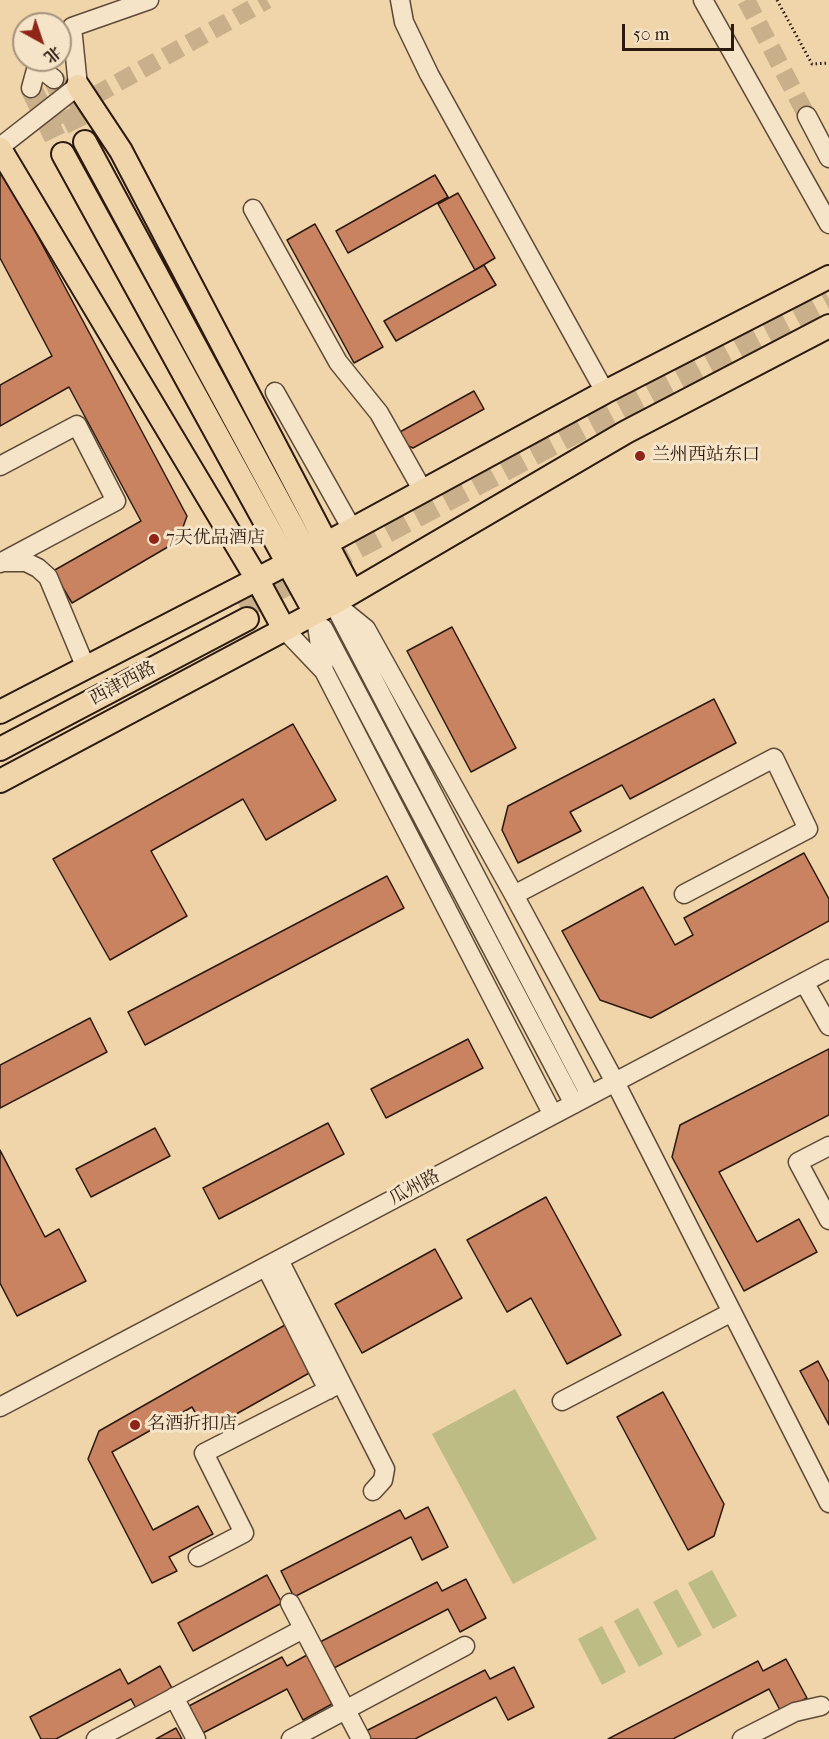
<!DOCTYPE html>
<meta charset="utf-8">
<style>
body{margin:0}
#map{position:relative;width:829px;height:1739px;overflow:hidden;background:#f0d5aa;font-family:"IM FELL French Canon","Noto Serif SC",serif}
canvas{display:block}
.north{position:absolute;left:12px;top:12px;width:60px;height:60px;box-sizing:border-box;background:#f5e4c8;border:2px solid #a5937f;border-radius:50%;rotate:140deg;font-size:16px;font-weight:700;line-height:24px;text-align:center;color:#2c1a11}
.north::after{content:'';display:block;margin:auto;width:21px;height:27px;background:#8f2418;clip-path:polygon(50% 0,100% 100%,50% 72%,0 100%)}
.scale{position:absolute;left:622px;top:24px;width:112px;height:27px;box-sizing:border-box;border:3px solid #2c1a11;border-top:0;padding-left:8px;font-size:18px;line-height:21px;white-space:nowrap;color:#2c1a11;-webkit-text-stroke:4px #f5e4c8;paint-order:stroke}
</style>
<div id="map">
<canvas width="829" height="1739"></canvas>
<div class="north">北</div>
<div class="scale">50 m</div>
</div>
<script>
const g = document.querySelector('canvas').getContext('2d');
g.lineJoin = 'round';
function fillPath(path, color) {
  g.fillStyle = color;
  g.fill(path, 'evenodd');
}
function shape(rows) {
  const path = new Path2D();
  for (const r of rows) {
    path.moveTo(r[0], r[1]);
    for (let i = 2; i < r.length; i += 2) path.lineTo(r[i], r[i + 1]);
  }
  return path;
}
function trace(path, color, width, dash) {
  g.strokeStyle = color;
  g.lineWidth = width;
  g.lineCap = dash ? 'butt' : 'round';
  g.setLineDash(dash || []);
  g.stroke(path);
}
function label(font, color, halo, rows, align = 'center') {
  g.font = font + ' "IM FELL French Canon","Noto Serif SC",serif';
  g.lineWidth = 6;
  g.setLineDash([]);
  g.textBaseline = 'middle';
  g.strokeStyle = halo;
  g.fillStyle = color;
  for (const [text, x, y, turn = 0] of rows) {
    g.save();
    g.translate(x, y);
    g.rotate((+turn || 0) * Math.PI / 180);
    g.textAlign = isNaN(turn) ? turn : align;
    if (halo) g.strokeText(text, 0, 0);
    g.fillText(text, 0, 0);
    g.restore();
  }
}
fillPath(shape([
 [515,1389,597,1539,513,1584,432,1434],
 [712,1570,737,1616,713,1629,688,1583],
 [677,1589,702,1635,678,1648,653,1602],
 [638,1608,663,1654,639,1667,614,1621],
 [602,1626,626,1672,602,1685,578,1639]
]), '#bebc85');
const building = shape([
 [4,173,187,516,178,541,72,603,53,571,141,521,69,387,0,426,0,385,52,356,0,258,0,175,4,173],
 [435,175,448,197,348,253,336,231,435,175],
 [458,193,495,258,475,270,438,204,458,193],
 [315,224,383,347,354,363,287,240,315,224],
 [484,265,496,285,396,341,384,321,484,265],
 [474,391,484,409,413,448,404,444,398,433,474,391],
 [452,627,516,748,471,772,407,651,452,627],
 [714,699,736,743,630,799,622,785,570,812,581,831,518,863,502,830,508,806,714,699],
 [293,724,336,800,266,840,243,799,151,851,187,916,110,960,53,859,293,724],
 [804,853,829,899,829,921,651,1018,600,1000,562,931,643,887,675,945,693,935,684,918,804,853],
 [387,876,404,908,145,1045,128,1012,387,876],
 [90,1018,107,1052,0,1108,0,1065,90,1018],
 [468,1039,483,1068,386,1118,371,1089,468,1039],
 [829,1049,829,1115,719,1172,757,1242,799,1219,817,1252,744,1291,672,1157,680,1125,829,1049],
 [328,1123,344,1154,219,1219,203,1188,328,1123],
 [155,1128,170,1156,91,1197,76,1169,155,1128],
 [0,1150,45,1237,59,1229,86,1281,17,1316,0,1283,0,1150],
 [546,1197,621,1335,567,1364,531,1298,507,1312,467,1240,546,1197],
 [435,1249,462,1298,362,1353,335,1304,435,1249],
 [285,1325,311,1372,206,1431,192,1407,112,1452,153,1530,198,1506,213,1534,169,1557,177,1571,152,1583,88,1459,99,1431,285,1325],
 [818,1361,829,1382,829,1425,800,1371,818,1361],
 [663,1392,724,1504,714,1536,688,1550,617,1417,663,1392],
 [428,1507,448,1547,422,1560,411,1537,294,1597,281,1571,400,1510,405,1519,428,1507],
 [267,1575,282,1603,193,1651,178,1623,267,1575],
 [466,1579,486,1618,460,1632,448,1609,332,1669,318,1643,437,1582,442,1591,466,1579],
 [307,1655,332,1704,303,1720,287,1689,201,1734,187,1707,282,1657,287,1666,307,1655],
 [786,1659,807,1698,781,1712,769,1689,673,1739,608,1739,758,1661,763,1671,786,1659],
 [160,1666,173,1690,137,1710,131,1699,56,1739,41,1739,30,1717,120,1669,128,1684,160,1666],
 [514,1667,534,1707,508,1720,496,1697,415,1739,371,1739,366,1731,485,1670,490,1679,514,1667],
 [176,1728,182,1739,156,1739,176,1728]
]);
fillPath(building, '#c98360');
trace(building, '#2c1a11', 1.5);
trace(shape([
 [746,0,807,116],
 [47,122,267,0]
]), '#c9b08b', 18, [18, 9]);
trace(shape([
 [54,79,85,142],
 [31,88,63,154],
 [241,609,829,299]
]), '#c9b08b', 22, [22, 11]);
const minor = shape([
 [400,0,404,22,429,74,605,392],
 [703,0,829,224],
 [31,88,37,66,54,79],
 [807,116,829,158],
 [0,147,78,86,72,27,149,0],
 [253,209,338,362,379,413,423,491],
 [275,392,352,529],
 [0,466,77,425,116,501,0,563],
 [5,562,26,562,38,568,48,577,86,668],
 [334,603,366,629,514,895,615,1082,829,1503],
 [337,610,590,1095],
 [315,613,324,671,553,1115],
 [323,628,574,1104],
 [284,629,324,671],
 [514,895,774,758,808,829,684,894],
 [804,982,829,1026],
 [829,1146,798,1162,829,1220],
 [279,1260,385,1469,383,1480,373,1491],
 [266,1267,328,1390],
 [562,1401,732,1312],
 [0,1407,829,969],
 [198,1557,244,1533,204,1453,341,1383],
 [290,1603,361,1739],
 [174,1697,196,1739],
 [96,1739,303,1629],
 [291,1739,465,1646],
 [742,1739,795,1712,821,1706]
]);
const major = shape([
 [78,86,121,151,352,592],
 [85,142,334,603],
 [0,149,257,579,284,629],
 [63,154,315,613],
 [0,712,327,543,605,392,829,277],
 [0,749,247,619],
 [0,781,334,603,626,432,829,326]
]);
trace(minor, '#5d4937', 21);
trace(major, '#2c1a11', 26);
trace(shape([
 [777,0,812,64,829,63]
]), '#2c1a11', 3, [1.5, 3]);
trace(minor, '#f5e4c8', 18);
trace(major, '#f0d5aa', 22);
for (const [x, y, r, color] of [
 [640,456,6,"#8f2418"],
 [154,539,6,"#8f2418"],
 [135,1425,6,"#8f2418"]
]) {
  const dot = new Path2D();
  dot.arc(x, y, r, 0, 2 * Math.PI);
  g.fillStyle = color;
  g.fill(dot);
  trace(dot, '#f5e4c8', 2);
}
label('18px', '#2c1a11', '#f5e4c8', [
 ["兰州西站东口",652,456],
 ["7天优品酒店",166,539],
 ["名酒折扣店",147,1425]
], 'left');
label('18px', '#2c1a11', '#f5e4c8', [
 ["西津西路",123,684,-28],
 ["瓜州路",415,1188,-28]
]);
</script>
